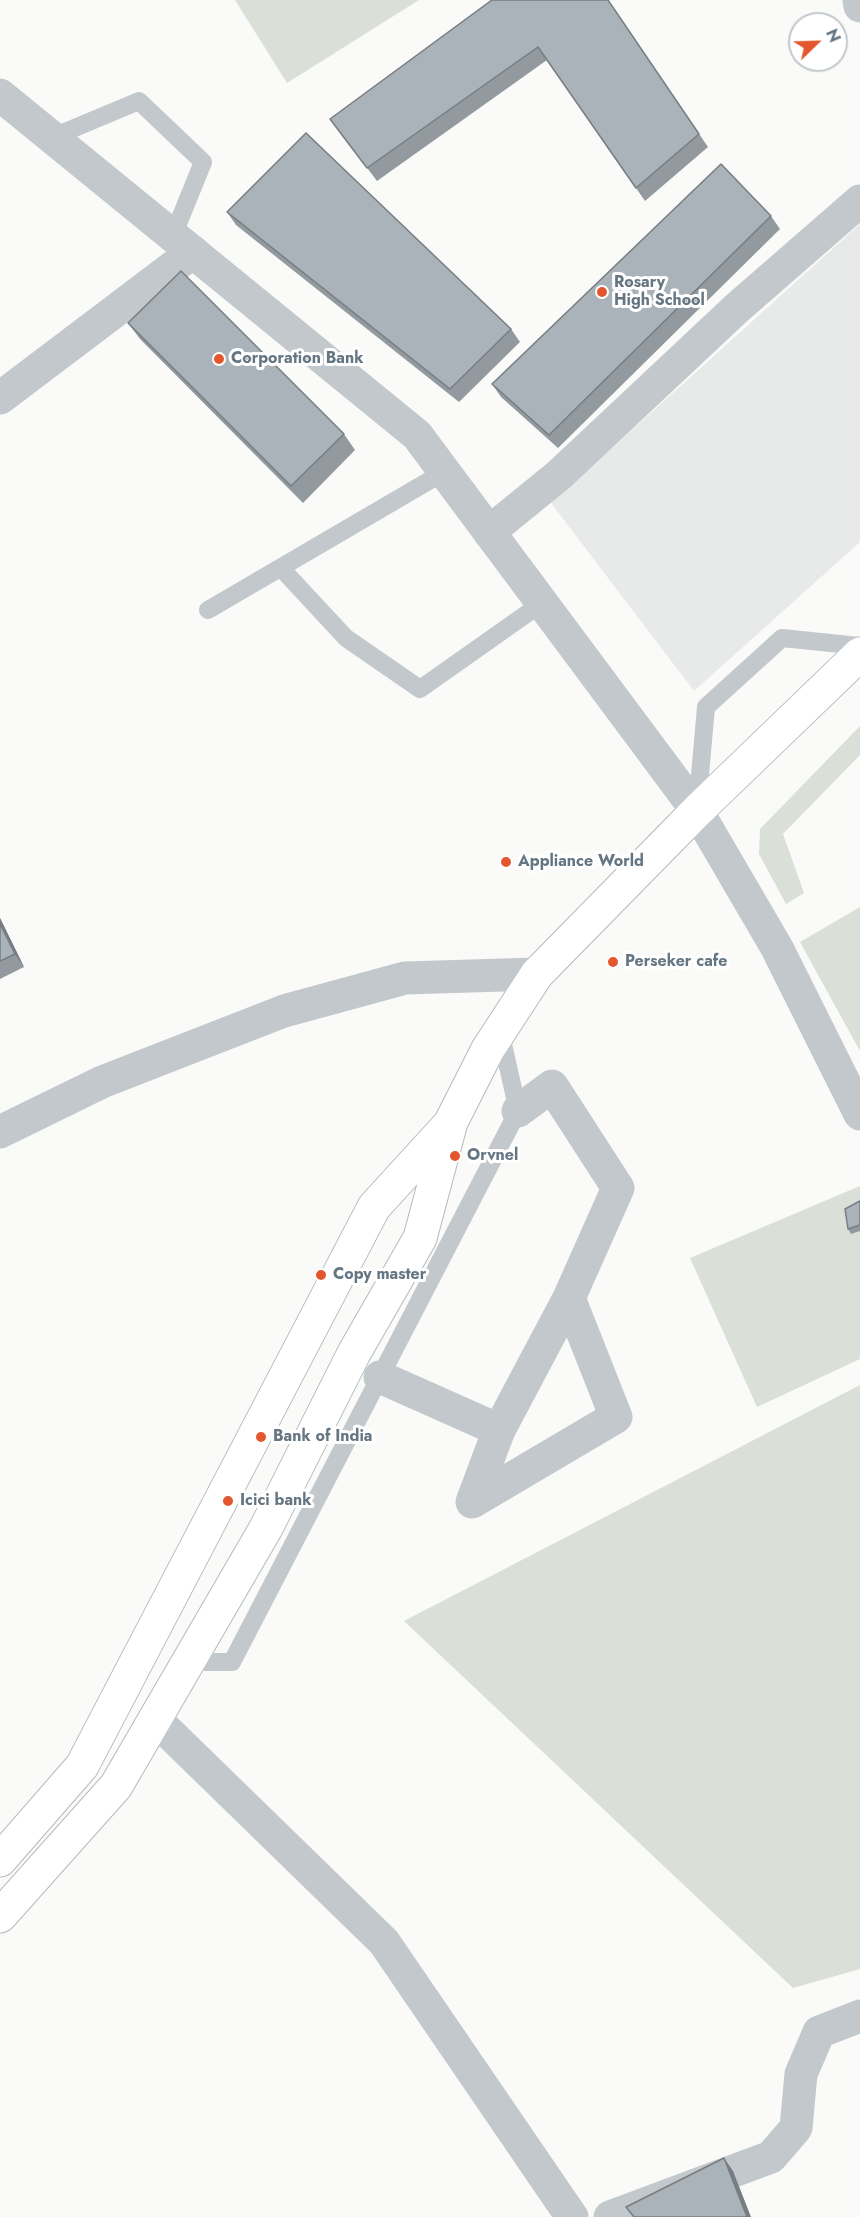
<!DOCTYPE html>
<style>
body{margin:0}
#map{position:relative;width:860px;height:2217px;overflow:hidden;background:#fafaf8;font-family:Jost,sans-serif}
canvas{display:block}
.north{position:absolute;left:788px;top:12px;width:60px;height:60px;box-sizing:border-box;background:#fff;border:2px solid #c1c8cd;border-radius:50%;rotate:67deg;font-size:16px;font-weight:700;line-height:24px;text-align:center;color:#657683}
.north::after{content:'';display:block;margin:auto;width:21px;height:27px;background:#e4572e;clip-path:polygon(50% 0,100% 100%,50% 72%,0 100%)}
</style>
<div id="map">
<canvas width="860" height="2217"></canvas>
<div class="north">N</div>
</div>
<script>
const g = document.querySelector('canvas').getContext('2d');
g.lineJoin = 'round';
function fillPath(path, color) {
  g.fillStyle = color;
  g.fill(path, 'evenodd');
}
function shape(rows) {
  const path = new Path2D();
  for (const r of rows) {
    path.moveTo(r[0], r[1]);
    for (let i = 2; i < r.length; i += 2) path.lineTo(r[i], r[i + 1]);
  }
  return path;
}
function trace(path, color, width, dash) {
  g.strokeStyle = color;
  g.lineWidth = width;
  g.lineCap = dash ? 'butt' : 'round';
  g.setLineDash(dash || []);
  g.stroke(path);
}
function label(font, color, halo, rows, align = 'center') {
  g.font = font + ' Jost,sans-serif';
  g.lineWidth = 6;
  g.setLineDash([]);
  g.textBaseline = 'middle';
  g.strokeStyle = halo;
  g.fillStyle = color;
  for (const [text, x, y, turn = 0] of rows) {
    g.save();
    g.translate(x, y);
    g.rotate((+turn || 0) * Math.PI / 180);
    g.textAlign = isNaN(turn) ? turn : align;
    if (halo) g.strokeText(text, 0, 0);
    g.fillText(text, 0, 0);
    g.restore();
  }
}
fillPath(shape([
 [860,224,860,542,694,691,551,503]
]), '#e8e9e9');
fillPath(shape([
 [235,0,419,0,287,83],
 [860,726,860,755,783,834,804,893,786,904,759,854,760,829],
 [860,907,860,1051,800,942],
 [860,1186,860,1359,757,1407,690,1258],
 [860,1385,860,1969,793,1988,404,1621]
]), '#dadfd7');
const primary = shape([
 [0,1860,82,1766,374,1207,448,1126],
 [0,1916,116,1786,266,1528,354,1353,420,1238,451,1122,488,1049,537,974,697,811,860,654]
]);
trace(primary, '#b5babe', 35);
trace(shape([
 [53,137,139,101,203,162,173,236],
 [281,568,346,638,420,689,542,603],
 [208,610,444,472],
 [697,809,706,707,782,638,860,646],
 [189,1662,232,1662,518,1111,500,1031]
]), '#c3c8cc', 18);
trace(shape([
 [859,0,860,6],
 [0,398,193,252],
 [489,532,559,475,737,308,860,201],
 [697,811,777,948,860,1114],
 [518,1111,552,1086,618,1188,569,1298],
 [0,1132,102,1082,284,1011,405,978,537,974],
 [380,1377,499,1430,569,1298,616,1417,472,1502,499,1430],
 [155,1719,384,1942,572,2217],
 [610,2217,771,2157,796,2128,801,2074,819,2032,860,2016]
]), '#c3c8cc', 33);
trace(shape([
 [0,95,417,435,697,811]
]), '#c3c8cc', 33);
trace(primary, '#fff', 33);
fillPath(shape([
 [608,0,708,147,645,201,547,60,377,181,330,119],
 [227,212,511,329,520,342,459,402,236,225],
 [771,216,780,229,558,448,501,397,492,384],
 [128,323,344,434,355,450,303,503,140,339],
 [0,918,24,967,0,979],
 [860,1201,860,1231,851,1234,848,1229]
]), '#929a9f');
fillPath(shape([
 [0,918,24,967,15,954,0,924],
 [724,2158,733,2171,751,2217,747,2217]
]), '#777d82');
const building = shape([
 [492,0,608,0,699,134,636,188,538,47,367,168,330,119,492,0],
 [306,133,511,329,450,389,227,212,306,133],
 [721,164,771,216,549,435,492,384,721,164],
 [181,271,344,434,291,486,128,323,181,271],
 [0,924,15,954,0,961,0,924],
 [860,1201,860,1225,848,1229,845,1209,860,1201],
 [724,2158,747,2217,634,2217,626,2207,724,2158]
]);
fillPath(building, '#aab3b9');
trace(building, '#777d82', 1.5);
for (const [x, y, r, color] of [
 [602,292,6,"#e4572e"],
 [219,359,6,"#e4572e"],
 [506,862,6,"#e4572e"],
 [613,962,6,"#e4572e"],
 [455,1156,6,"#e4572e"],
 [321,1275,6,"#e4572e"],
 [261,1437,6,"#e4572e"],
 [228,1501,6,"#e4572e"]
]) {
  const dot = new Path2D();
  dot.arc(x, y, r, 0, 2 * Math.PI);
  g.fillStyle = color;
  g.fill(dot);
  trace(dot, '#fff', 2);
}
label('bold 16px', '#657683', '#fff', [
 ["Rosary",614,283],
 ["High School",614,301],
 ["Corporation Bank",231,359],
 ["Appliance World",518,862],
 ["Perseker cafe",625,962],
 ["Orvnel",467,1156],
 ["Copy master",333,1275],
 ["Bank of India",273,1437],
 ["Icici bank",240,1501]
], 'left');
</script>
